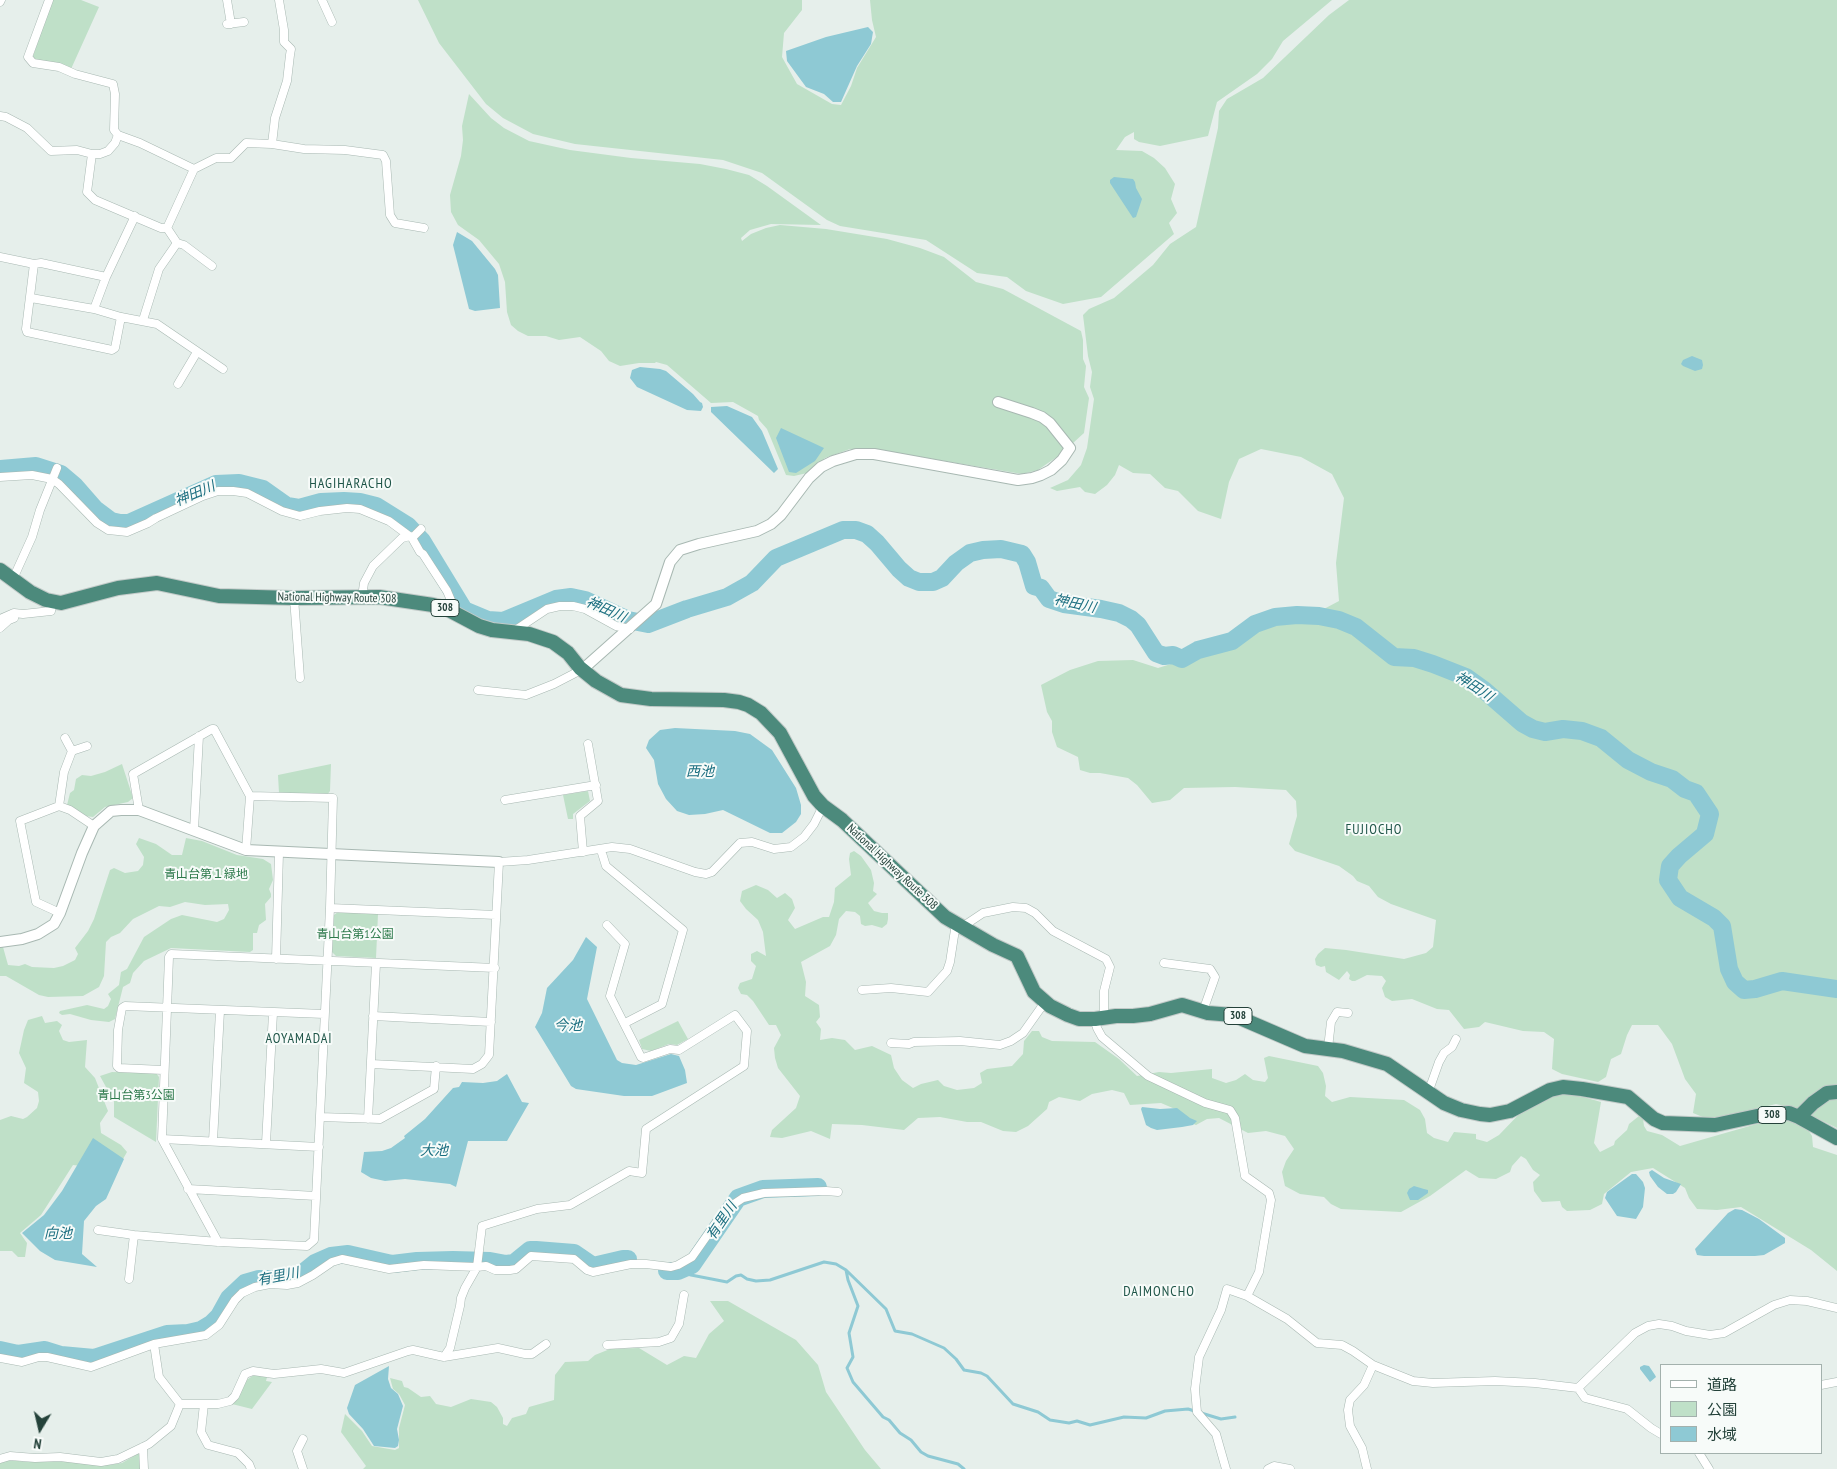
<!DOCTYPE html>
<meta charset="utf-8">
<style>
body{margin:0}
#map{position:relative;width:1837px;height:1469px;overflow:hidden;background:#e6efeb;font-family:"PT Sans Narrow","Noto Sans JP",sans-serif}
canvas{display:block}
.legend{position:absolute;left:1660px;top:1364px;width:162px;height:90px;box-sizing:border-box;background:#f7fbf9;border:1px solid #a3b1ad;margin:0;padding:6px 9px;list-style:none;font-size:15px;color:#24423a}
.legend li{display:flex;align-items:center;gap:10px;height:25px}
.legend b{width:25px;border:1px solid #a3b1ad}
.north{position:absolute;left:15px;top:1404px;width:50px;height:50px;-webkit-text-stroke:4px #f7fbf9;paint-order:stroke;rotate:189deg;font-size:14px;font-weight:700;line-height:20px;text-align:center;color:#24423a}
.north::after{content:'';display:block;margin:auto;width:18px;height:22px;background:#24423a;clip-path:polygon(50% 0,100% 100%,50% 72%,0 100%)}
</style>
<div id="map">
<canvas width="1837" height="1469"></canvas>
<ul class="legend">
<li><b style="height:6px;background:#fff"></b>道路</li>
<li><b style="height:14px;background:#bfe0c8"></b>公園</li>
<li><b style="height:14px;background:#8ec9d4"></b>水域</li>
</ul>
<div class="north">N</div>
</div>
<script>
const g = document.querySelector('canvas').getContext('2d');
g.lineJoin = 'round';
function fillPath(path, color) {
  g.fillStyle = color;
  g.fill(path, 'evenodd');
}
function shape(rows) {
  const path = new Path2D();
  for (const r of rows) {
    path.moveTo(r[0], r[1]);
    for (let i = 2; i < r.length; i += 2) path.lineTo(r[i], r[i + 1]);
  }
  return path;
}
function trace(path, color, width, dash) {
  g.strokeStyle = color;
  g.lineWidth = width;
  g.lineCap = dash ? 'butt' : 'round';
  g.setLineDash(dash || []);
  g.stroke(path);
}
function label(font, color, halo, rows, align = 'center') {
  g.font = font + ' "PT Sans Narrow","Noto Sans JP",sans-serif';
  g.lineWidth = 4;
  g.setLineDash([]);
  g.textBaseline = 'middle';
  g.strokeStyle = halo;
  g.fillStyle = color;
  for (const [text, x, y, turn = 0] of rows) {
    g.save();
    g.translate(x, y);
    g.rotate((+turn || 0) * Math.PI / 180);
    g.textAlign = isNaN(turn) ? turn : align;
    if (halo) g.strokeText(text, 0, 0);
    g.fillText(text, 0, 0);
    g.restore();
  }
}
fillPath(shape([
 [52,0,81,0,99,7,71,69,62,65,35,60,33,56],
 [418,0,802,0,802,10,784,33,782,57,797,84,832,104,841,105,851,86,857,68,876,37,872,20,870,0,1332,0,1283,41,1272,59,1257,74,1217,102,1208,136,1160,146,1139,142,1134,139,1134,132,1125,137,1116,150,1142,151,1154,158,1165,168,1175,184,1171,199,1177,213,1169,223,1174,234,1101,297,1063,304,1026,291,1007,277,977,273,926,240,840,226,827,220,762,173,723,160,575,144,533,134,503,118,486,104,439,43],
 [1349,0,1837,0,1837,1128,1798,1109,1776,1104,1710,1120,1693,1113,1696,1094,1685,1079,1672,1044,1658,1025,1632,1025,1627,1035,1621,1054,1611,1059,1606,1077,1598,1082,1562,1074,1552,1069,1554,1039,1544,1032,1523,1031,1485,1022,1479,1027,1464,1029,1449,1010,1437,1009,1412,999,1392,1001,1385,997,1382,988,1386,981,1382,976,1367,975,1355,981,1352,981,1349,979,1350,975,1347,971,1339,980,1326,972,1325,966,1321,967,1316,965,1315,959,1318,954,1325,948,1346,950,1404,959,1426,953,1433,947,1436,920,1391,904,1378,897,1369,886,1357,881,1353,876,1339,866,1295,851,1289,844,1297,816,1296,801,1286,790,1235,787,1184,788,1170,800,1152,803,1137,785,1128,778,1100,773,1090,773,1080,770,1078,757,1057,747,1052,732,1052,721,1047,712,1041,685,1070,670,1098,661,1133,660,1158,668,1239,643,1258,629,1282,618,1305,619,1339,601,1336,563,1344,498,1332,474,1301,457,1261,449,1239,459,1229,482,1221,519,1198,511,1178,491,1165,488,1150,474,1133,473,1119,465,1115,475,1107,485,1095,494,1085,492,1080,487,1057,491,1050,488,1068,480,1081,465,1087,448,1094,399,1090,387,1092,372,1088,356,1083,315,1089,309,1114,298,1153,265,1170,244,1196,227,1218,128,1219,111,1227,99,1263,78,1329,15],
 [469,94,491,118,504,128,529,141,570,150,631,158,700,164,726,169,749,175,767,186,821,225,771,224,750,230,741,238,742,241,751,234,766,228,780,225,826,229,887,239,920,248,944,257,976,282,1003,289,1081,331,1083,340,1083,359,1086,366,1084,387,1089,398,1084,433,1061,454,1038,470,1022,474,874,449,850,449,825,458,807,473,794,476,786,475,767,429,759,420,758,416,733,402,711,403,667,365,656,362,655,363,639,363,620,366,609,361,601,351,580,337,559,340,546,336,528,336,518,331,511,325,507,312,505,282,499,264,479,240,458,225,451,212,450,195,461,156,463,140,462,126],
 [122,764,133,798,128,802,105,807,93,817,85,816,67,805,70,793,74,790,76,779,82,775,91,776,105,772],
 [331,764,330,791,327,795,279,793,278,775],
 [588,791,590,801,573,814,573,819,568,819,563,795],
 [139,838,156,844,172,855,182,855,186,838,202,841,237,855,263,859,271,864,273,880,269,889,271,894,271,897,265,904,266,920,259,925,257,933,253,933,253,950,250,952,171,948,144,961,133,973,130,983,123,987,115,1019,109,1022,91,1020,70,1014,62,1015,59,1013,60,1011,87,1005,104,1009,108,1006,111,999,108,994,119,985,121,972,127,969,144,937,171,919,182,915,217,922,224,919,229,910,228,904,205,905,185,902,170,907,159,906,133,919,120,933,111,937,106,942,104,976,99,987,83,996,48,997,39,995,6,976,0,976,0,948,3,947,8,965,19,966,25,964,32,967,54,968,63,966,75,960,78,954,75,948,88,931,94,919,110,870,114,868,125,873,138,871,143,865,144,857,136,844],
 [854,851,861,856,871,870,874,883,873,891,877,894,868,903,874,911,882,913,888,913,888,919,887,924,882,928,872,925,865,926,861,924,860,916,855,912,846,911,839,919,836,935,830,946,801,962,806,982,805,996,819,1005,820,1017,816,1022,821,1029,820,1040,832,1038,845,1040,855,1050,872,1046,891,1055,894,1068,902,1080,913,1088,921,1084,938,1080,944,1086,957,1090,974,1088,982,1083,980,1073,987,1069,1012,1066,1023,1054,1024,1041,1032,1031,1039,1031,1042,1037,1052,1041,1095,1042,1119,1059,1137,1076,1159,1072,1171,1073,1212,1069,1212,1078,1226,1083,1236,1080,1245,1074,1253,1080,1265,1082,1268,1078,1264,1058,1269,1056,1318,1066,1323,1073,1326,1086,1325,1096,1332,1102,1350,1097,1404,1100,1420,1110,1425,1119,1427,1133,1434,1138,1448,1142,1454,1132,1476,1134,1476,1139,1487,1142,1499,1135,1524,1109,1548,1094,1573,1094,1601,1102,1594,1143,1600,1152,1614,1145,1615,1141,1627,1130,1629,1124,1639,1116,1643,1119,1644,1126,1647,1131,1662,1135,1680,1146,1774,1119,1793,1119,1807,1128,1812,1136,1813,1147,1837,1155,1837,1271,1811,1250,1741,1207,1717,1210,1697,1209,1689,1198,1685,1188,1653,1168,1631,1172,1604,1194,1602,1204,1590,1210,1567,1211,1562,1207,1560,1201,1542,1202,1534,1191,1533,1182,1540,1175,1533,1170,1526,1159,1521,1156,1512,1166,1510,1172,1496,1179,1479,1178,1466,1170,1430,1196,1401,1212,1341,1209,1331,1204,1324,1197,1300,1194,1285,1186,1282,1172,1286,1161,1294,1149,1285,1136,1266,1131,1248,1133,1219,1118,1207,1119,1196,1125,1177,1117,1175,1109,1161,1103,1130,1105,1124,1093,1112,1090,1092,1094,1080,1101,1059,1097,1049,1102,1047,1109,1028,1126,1016,1132,1003,1131,981,1122,967,1122,940,1117,918,1118,904,1130,862,1125,832,1124,830,1139,811,1131,782,1138,770,1137,772,1130,796,1108,800,1096,778,1068,775,1058,774,1048,781,1035,776,1025,769,1025,753,1001,747,995,741,994,738,988,740,983,752,979,756,966,751,961,751,954,757,951,766,956,763,932,758,920,746,909,740,901,742,891,756,885,768,890,777,898,785,893,792,899,795,908,788,920,795,929,823,917,829,917,834,902,835,888,851,875,849,859,850,853],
 [338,912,378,914,376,958,336,956,332,952,334,915],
 [42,1016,45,1023,57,1021,62,1025,59,1031,63,1040,69,1042,87,1040,85,1067,95,1078,108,1111,100,1123,101,1133,121,1145,127,1152,123,1159,81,1166,73,1165,41,1215,20,1233,27,1243,25,1257,18,1257,12,1251,0,1251,0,1120,11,1116,23,1119,27,1117,37,1108,39,1101,38,1092,24,1083,26,1068,19,1053,24,1030,28,1020],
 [678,1021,688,1039,677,1045,669,1044,651,1051,642,1049,639,1040],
 [112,1072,156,1073,159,1077,156,1142,114,1117,114,1092,106,1087,100,1076],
 [710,1301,728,1301,796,1340,818,1365,826,1392,865,1450,881,1469,363,1469,366,1466,341,1432,345,1414,362,1431,372,1446,395,1450,399,1448,399,1428,405,1405,399,1394,393,1389,390,1378,402,1381,404,1387,408,1388,421,1397,430,1396,436,1404,451,1407,471,1399,491,1402,497,1407,503,1418,503,1424,507,1426,512,1418,526,1414,529,1407,554,1400,555,1375,565,1362,588,1361,595,1355,610,1349,639,1348,667,1365,684,1356,696,1358,709,1334,724,1321],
 [254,1375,267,1377,266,1381,272,1382,252,1409,232,1404,238,1399,245,1381],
 [139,1453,141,1456,141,1469,0,1469,0,1463,7,1460,29,1462,64,1460,109,1465,122,1463]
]), '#bfe0c8');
fillPath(shape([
 [868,27,873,32,871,44,857,66,841,102,833,102,824,94,806,87,787,61,786,51,826,37],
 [1114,177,1133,179,1135,182,1136,188,1142,199,1136,217,1133,218,1110,183,1110,180],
 [457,232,472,241,495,269,498,275,500,308,475,311,469,309,453,245],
 [1692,356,1702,360,1703,365,1702,369,1695,371,1683,366,1681,364,1683,360],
 [640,367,660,369,666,371,693,394,700,402,702,403,703,407,701,411,687,410,637,387,630,378,632,370],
 [727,406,752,417,762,431,778,469,774,473,711,412,711,407],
 [781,428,824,448,815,461,796,473,789,472,776,438],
 [675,728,735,731,750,734,772,750,796,788,801,805,801,814,796,822,782,833,770,833,723,810,705,814,689,815,677,811,666,799,658,784,654,760,646,748,649,740,660,730],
 [586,937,597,947,587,999,617,1060,622,1063,636,1065,671,1054,679,1056,685,1070,687,1083,652,1096,624,1096,576,1089,571,1086,535,1027,542,1013,547,988,573,960],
 [507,1074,522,1102,529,1103,507,1141,468,1141,456,1187,450,1184,405,1179,385,1181,371,1178,361,1172,364,1152,382,1151,391,1148,405,1138,404,1136,425,1119,453,1088,459,1087,462,1082,483,1083,497,1081],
 [1142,1107,1160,1109,1177,1108,1190,1118,1197,1121,1193,1125,1182,1127,1157,1130,1151,1128,1146,1125,1141,1109],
 [93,1138,124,1159,106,1199,96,1206,84,1221,82,1254,97,1267,55,1260,40,1251,22,1233,44,1215,62,1191],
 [1652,1170,1664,1178,1681,1184,1676,1192,1673,1194,1667,1194,1658,1187,1650,1176,1649,1172],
 [1632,1174,1636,1174,1643,1182,1645,1188,1643,1207,1636,1219,1617,1216,1605,1198,1607,1192],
 [1414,1186,1424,1189,1428,1190,1428,1193,1418,1200,1410,1200,1407,1193,1409,1189],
 [1735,1209,1742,1210,1759,1219,1785,1238,1785,1243,1764,1255,1755,1256,1704,1256,1697,1255,1695,1249,1728,1213],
 [1644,1365,1649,1366,1655,1375,1656,1377,1650,1382,1640,1369,1640,1367],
 [389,1366,388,1379,391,1388,398,1394,403,1406,397,1429,399,1440,398,1446,395,1448,374,1446,363,1429,349,1414,347,1408,355,1385]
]), '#8ec9d4');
trace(shape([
 [846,1270,848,1280,858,1306,849,1333,853,1357,847,1368,853,1382,883,1417,889,1420,900,1433,911,1440,921,1452,928,1456,958,1464,964,1469],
 [678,1271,691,1275,727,1282,736,1276,741,1275,747,1279,756,1281,770,1280,824,1262,836,1264,846,1270,886,1309,895,1331,912,1334,944,1348,956,1359,964,1370,981,1373,987,1376,1013,1404,1038,1412,1050,1420,1069,1423,1077,1421,1090,1425,1124,1417,1146,1418,1165,1411,1188,1409,1221,1419,1235,1417]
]), '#8ec9d4', 3);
trace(shape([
 [0,469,36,466,61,474,74,485,95,509,111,521,120,523,129,523,216,484,239,483,263,489,287,506,299,508,321,502,344,501,360,502,376,506,408,526,422,541,464,610,488,620,503,621,556,599,571,597,585,600,628,620,648,624,687,609,727,597,752,583,776,558,843,530,856,530,867,534,877,543,899,569,909,578,919,582,933,582,942,578,956,563,970,553,983,550,1001,549,1022,554,1027,562,1034,586,1041,588,1049,599,1064,604,1101,609,1119,613,1131,619,1138,625,1156,653,1164,656,1173,655,1182,659,1198,650,1232,641,1255,624,1275,617,1297,615,1319,616,1339,620,1356,627,1394,657,1414,658,1433,664,1466,677,1484,690,1522,723,1533,729,1545,732,1563,729,1582,731,1601,738,1628,760,1651,772,1672,779,1685,789,1696,793,1710,814,1705,834,1679,856,1670,866,1668,880,1680,898,1714,918,1722,926,1729,969,1735,982,1744,990,1755,989,1782,981,1837,989],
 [667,1271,678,1271,692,1265,738,1198,763,1189,818,1187],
 [0,1350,18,1354,45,1350,61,1355,94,1358,167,1334,188,1333,201,1330,211,1324,219,1316,229,1298,245,1283,259,1279,284,1279,299,1276,315,1263,331,1256,348,1254,392,1264,417,1261,453,1260,490,1261,506,1264,514,1263,530,1250,536,1250,574,1253,593,1266,623,1259,628,1259]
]), '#8ec9d4', 18);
const minor = shape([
 [49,0,28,57,33,63,59,67,75,74,113,84,115,94,114,130,118,135,140,143,194,169],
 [227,0,231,24],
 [322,0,332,22],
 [0,2,1,0],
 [227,24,244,22],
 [0,116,6,117,27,128,51,151,77,150,92,154,100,154,108,151,115,143,118,135],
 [272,144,304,149,345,150,383,155,386,161,390,215,395,223,424,228],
 [92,154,87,192,95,200,161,228,167,228],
 [177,243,184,245,212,266],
 [0,257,34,264,26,329,27,332,112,350,115,348,121,317],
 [34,264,41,263,106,277],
 [31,298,94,309,121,317,157,324,223,369],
 [94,309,106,277,135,216],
 [143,320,159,269,177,243,167,228,194,169,216,158,231,158,246,143,272,144,275,118,287,81,290,55,291,49,284,42,284,30,279,0],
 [178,384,197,352],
 [0,477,32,475,52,479,59,484,97,523,108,530,118,531,127,532,148,523,156,518,203,496,218,491,233,491,247,493,282,511,300,516,320,511,347,508,360,509,389,521,412,538,420,552,423,554,447,591,456,612],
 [412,538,421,529],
 [13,579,32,537,40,510,57,468],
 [362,597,364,583,373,566,402,538,410,536],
 [294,598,300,678],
 [0,619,14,613,23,614,51,611,52,602],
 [0,628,9,620,14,618],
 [514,631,547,609,560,606,573,606,585,609,616,626,630,629],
 [478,690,526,695,554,684,583,669],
 [72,751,87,746],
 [505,800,596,785],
 [59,806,64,772,72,751,65,738],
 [194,830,199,736],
 [246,850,250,796],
 [601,850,606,866,683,930,662,1004,625,1023],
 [583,852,580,816,598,801,588,744],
 [330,908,496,915],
 [60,913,36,902,20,821,59,806,70,810,94,826],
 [962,927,983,913,1013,907,1026,908,1035,913,1053,931,1106,959,1110,967,1104,991,1104,1018],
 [276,959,279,853],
 [1164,963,1210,969,1215,977,1214,980,1203,1011],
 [862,990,891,988,928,992,947,971,950,962,956,923],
 [373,1016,491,1022],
 [1095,1019,1097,1028,1102,1037,1148,1076,1205,1103,1230,1110,1235,1118,1245,1176,1269,1193,1271,1200,1259,1272,1247,1296],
 [891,1043,909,1044,914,1042,960,1041,1000,1045,1011,1041,1023,1033,1045,1002],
 [1328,1048,1331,1022,1337,1012,1348,1013],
 [371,1064,473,1069,482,1064,489,1055,499,862,528,860,612,847,630,849,695,872,706,874,712,872,740,843,752,842,774,849,791,847,804,837,814,824,823,806],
 [163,1070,119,1068,117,1066,118,1030,122,1008,125,1006,324,1014],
 [1428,1093,1439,1062,1444,1053,1452,1047,1456,1039],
 [320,1117,380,1119,434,1089,436,1066],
 [368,1119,376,964],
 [162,1139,319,1147],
 [213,1141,220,1011],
 [266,1143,273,1013],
 [188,1189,316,1196],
 [98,1230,134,1235,218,1242,307,1246,314,1240,330,908,333,798,250,796,214,729,212,729,133,774,139,810],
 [218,1242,162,1139,169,957,171,954,495,968],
 [129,1279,134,1235],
 [154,1344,159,1377,180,1404],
 [607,1345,659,1342,671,1338,679,1324,684,1295],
 [444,1357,450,1348,460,1306,461,1298,465,1288,477,1267,482,1226,537,1209,570,1205,629,1171,642,1173,646,1129,744,1066,747,1031,735,1015,679,1050,670,1049,643,1058,641,1057,610,996,625,944,607,925],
 [0,1358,22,1362,39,1357,47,1357,91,1367,154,1344,206,1335,219,1325,235,1300,242,1293,255,1287,270,1284,287,1285,298,1283,313,1275,332,1262,342,1259,389,1269,424,1265,477,1267,486,1266,495,1270,510,1270,516,1269,531,1256,574,1259,587,1270,593,1272,631,1264,646,1264,671,1267,678,1265,692,1257,725,1210,743,1198,764,1193,826,1191,838,1192],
 [1821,1385,1837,1382],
 [1578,1388,1635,1333,1648,1326,1659,1324,1672,1326,1686,1331,1710,1335,1724,1333,1774,1305,1790,1300,1807,1301,1837,1308],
 [204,1404,201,1432,208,1445,238,1453,249,1464,251,1469],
 [303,1439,297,1451,303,1469],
 [143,1447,144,1469],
 [1699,1453,1709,1469],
 [0,1459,10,1456,35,1458,60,1457,101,1462,118,1459,149,1444,171,1426,180,1404,218,1404,230,1401,235,1396,245,1374,253,1371,274,1374,321,1369,344,1373,408,1351,413,1350,444,1357,498,1348,525,1354,532,1354,546,1344],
 [1226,1469,1216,1434,1197,1412,1195,1389,1199,1357,1221,1310,1227,1289,1247,1296,1287,1319,1317,1343,1342,1345,1353,1351,1373,1365,1413,1381,1433,1383,1495,1381,1535,1383,1578,1388,1585,1398,1627,1409,1651,1428,1661,1434],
 [1268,1469,1274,1466,1290,1469],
 [1367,1469,1362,1448,1350,1426,1348,1410,1350,1400,1364,1385,1373,1365]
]);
const tertiary = shape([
 [583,669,656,604,670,562,680,550,699,544,757,531,771,524,781,515,809,478,821,467,833,461,856,454,874,454,1018,480,1032,478,1041,475,1051,470,1062,460,1070,448,1050,423,1042,417,1032,413,998,402],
 [0,942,22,939,38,934,54,924,60,913,82,853,94,826,111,811,121,810,139,810,246,850,499,862]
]);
const trunk = shape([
 [0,570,30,592,46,600,61,603,118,588,157,583,219,596,294,598,379,597,433,605,445,608,479,626,492,630,529,634,553,642,568,653,580,668,596,681,621,695,651,699,724,700,739,702,748,705,761,713,780,733,814,796,823,806,842,820,945,917,993,945,1017,956,1034,992,1050,1006,1068,1015,1079,1019,1095,1019,1116,1016,1133,1016,1150,1014,1182,1005,1208,1013,1233,1015,1305,1046,1343,1051,1387,1064,1444,1103,1461,1110,1480,1114,1490,1115,1510,1111,1550,1090,1563,1087,1582,1089,1628,1097,1654,1119,1663,1123,1715,1125,1757,1116,1789,1113,1799,1117,1837,1138],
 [1799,1117,1813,1103,1827,1093,1837,1092]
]);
trace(minor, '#a8b8b2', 9);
trace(tertiary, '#a8b8b2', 12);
trace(trunk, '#c2cac8', 16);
trace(minor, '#fff', 8);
trace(tertiary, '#fff', 10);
trace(trunk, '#4c8a7c', 14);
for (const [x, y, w] of [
 [445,608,28],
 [1238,1016,28],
 [1772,1115,28]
]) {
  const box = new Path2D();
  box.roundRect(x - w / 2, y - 8.5, w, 17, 4);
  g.fillStyle = '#f7fbf9';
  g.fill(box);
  trace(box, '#24423a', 1);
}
label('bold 11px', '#24423a', null, [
 ["308",445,608],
 ["308",1238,1016],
 ["308",1772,1115]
]);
label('12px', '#24423a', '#f7fbf9', [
 ["National Highway Route 308",337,598,1],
 ["National Highway Route 308",892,867,43]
]);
label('12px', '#2d7a4b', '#f7fbf9', [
 ["青山台第１緑地",206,875],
 ["青山台第1公園",355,935],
 ["青山台第3公園",136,1096]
]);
g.letterSpacing = '1px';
label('14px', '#1f5548', '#f7fbf9', [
 ["HAGIHARACHO",351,484],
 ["FUJIOCHO",1374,830],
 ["AOYAMADAI",299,1039],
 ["DAIMONCHO",1159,1292]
]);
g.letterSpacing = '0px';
label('italic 14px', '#1c6f80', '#f7fbf9', [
 ["神田川",195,494,-23],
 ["神田川",1075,604,12],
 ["神田川",606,610,24],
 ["神田川",1474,687,33],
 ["西池",700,772],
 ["今池",568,1026],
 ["大池",434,1151],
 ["有里川",722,1221,-56],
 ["向池",58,1234],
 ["有里川",278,1277,-11]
]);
</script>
